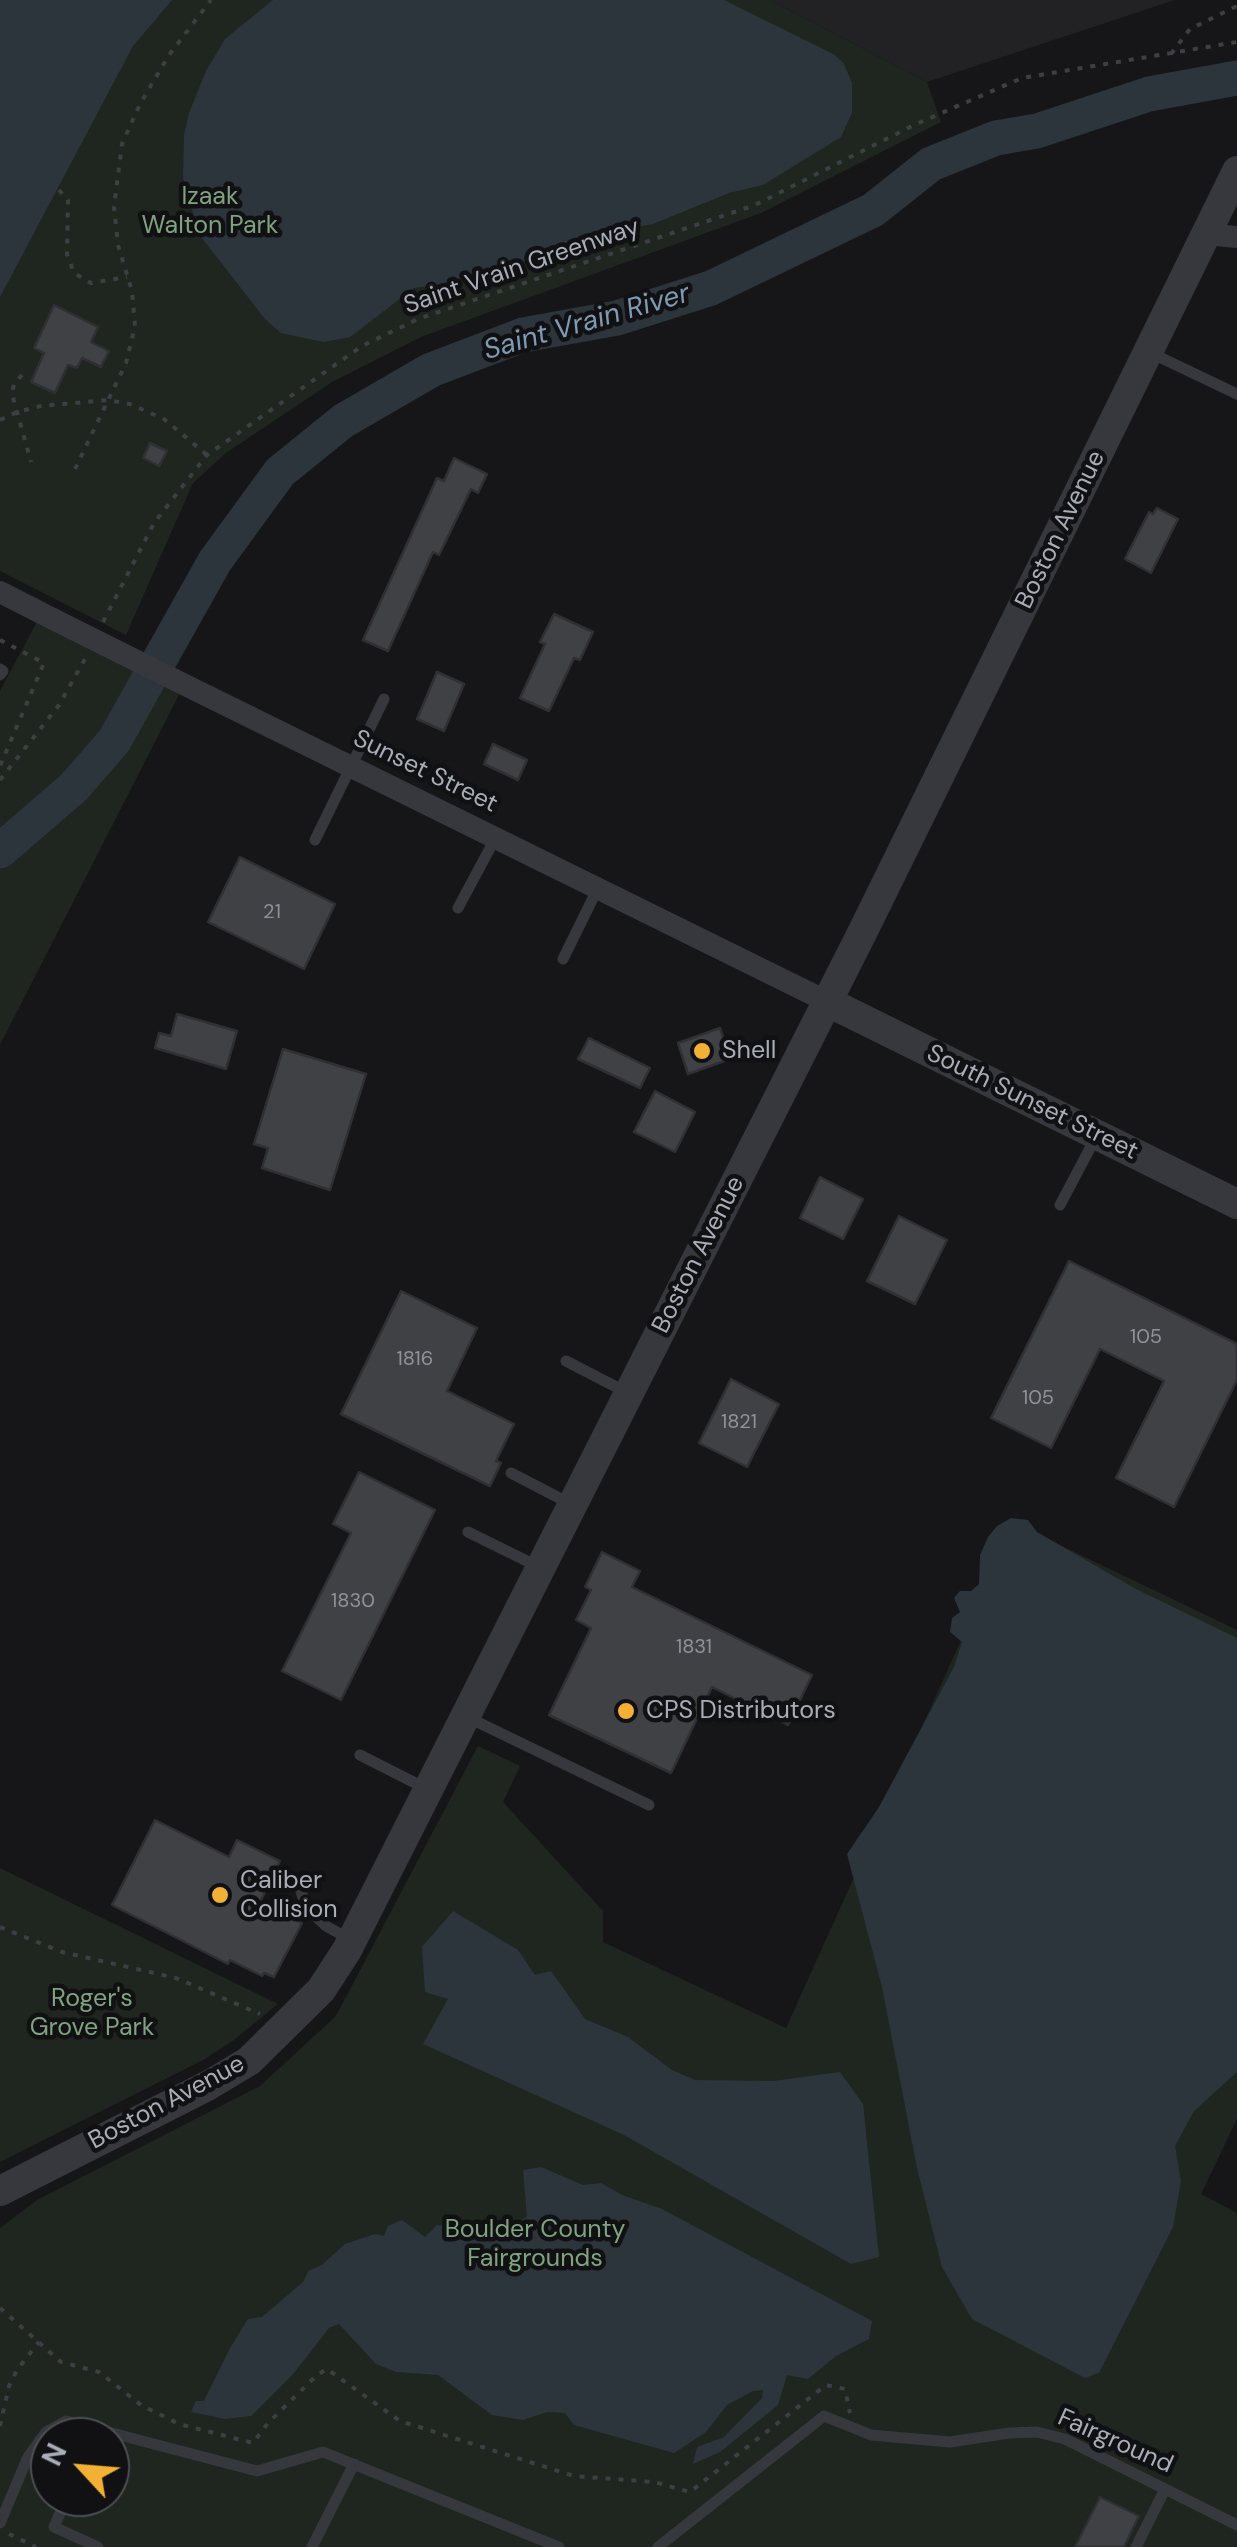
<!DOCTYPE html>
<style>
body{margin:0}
#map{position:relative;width:1237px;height:2547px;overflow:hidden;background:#161618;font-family:"DM Sans",sans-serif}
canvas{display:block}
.north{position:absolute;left:30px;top:2417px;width:100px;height:100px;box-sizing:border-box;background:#111113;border:2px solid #4d4f55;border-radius:50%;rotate:296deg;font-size:28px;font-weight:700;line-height:40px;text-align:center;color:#a8adb8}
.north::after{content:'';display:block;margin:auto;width:35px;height:45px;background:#f2b134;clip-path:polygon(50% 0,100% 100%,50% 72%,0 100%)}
</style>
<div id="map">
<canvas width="1237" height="2547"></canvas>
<div class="north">N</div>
</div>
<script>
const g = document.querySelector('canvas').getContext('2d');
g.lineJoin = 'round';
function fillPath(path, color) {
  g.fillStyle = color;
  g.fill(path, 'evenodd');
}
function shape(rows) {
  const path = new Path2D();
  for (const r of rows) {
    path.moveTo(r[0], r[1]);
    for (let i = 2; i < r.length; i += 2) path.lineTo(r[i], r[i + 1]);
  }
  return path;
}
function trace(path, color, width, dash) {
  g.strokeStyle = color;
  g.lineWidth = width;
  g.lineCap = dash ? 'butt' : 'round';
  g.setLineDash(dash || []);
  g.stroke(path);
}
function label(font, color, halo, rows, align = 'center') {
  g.font = font + ' "DM Sans",sans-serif';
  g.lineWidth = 9;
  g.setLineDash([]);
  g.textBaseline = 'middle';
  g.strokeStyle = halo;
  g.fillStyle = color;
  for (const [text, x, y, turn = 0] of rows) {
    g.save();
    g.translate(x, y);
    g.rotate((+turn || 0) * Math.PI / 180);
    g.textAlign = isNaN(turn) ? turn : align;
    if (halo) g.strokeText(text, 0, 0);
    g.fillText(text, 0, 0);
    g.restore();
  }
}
fillPath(shape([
 [770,0,1175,0,927,82]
]), '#222225');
fillPath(shape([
 [0,0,770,0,927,82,941,122,761,213,421,337,332,382,226,453,193,483,126,635,0,571],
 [41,614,184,685,0,1045,0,691],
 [1014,1523,1237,1630,1237,2119,1201,2194,1237,2213,1237,2547,0,2547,0,2228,37,2200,260,2086,336,2016,478,1746,520,1766,503,1802,603,1911,603,1942,786,2028],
 [50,2437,110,2437,110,2497,50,2497],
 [0,1868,278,2004,234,2040,203,2060,0,2162]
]), '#1e261f');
fillPath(shape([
 [0,0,172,0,133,46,0,297],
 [273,0,724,0,835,55,844,64,852,83,852,113,841,137,763,185,729,193,653,224,587,235,520,269,498,276,414,288,350,337,324,342,304,338,281,333,265,319,199,234,183,178,184,135,189,113,206,71,225,39],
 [1011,1518,1028,1520,1037,1532,1136,1589,1237,1638,1237,2072,1194,2111,1175,2146,1181,2181,1173,2227,1099,2373,1085,2378,972,2319,942,2267,917,2168,882,1987,847,1854,879,1807,954,1667,962,1642,950,1632,952,1618,960,1612,954,1598,960,1591,971,1591,979,1584,980,1555,988,1537,997,1526],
 [453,1911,518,1950,535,1975,551,1971,585,2019,628,2037,672,2070,695,2080,773,2081,840,2072,863,2104,879,2257,851,2264,624,2135,423,2044,448,1999,425,1992,422,1947],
 [541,2167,583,2185,601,2183,622,2195,662,2209,872,2321,869,2339,836,2356,808,2379,787,2375,778,2405,720,2452,693,2464,697,2447,724,2437,762,2398,763,2390,753,2391,727,2405,706,2432,674,2453,574,2425,565,2413,547,2412,523,2420,492,2415,438,2375,396,2372,376,2364,339,2324,329,2328,294,2373,251,2416,225,2419,191,2412,196,2401,204,2401,230,2348,248,2319,262,2317,304,2281,308,2271,322,2265,345,2244,375,2234,384,2236,388,2226,402,2220,425,2237,437,2225,464,2229,471,2221,485,2230,500,2223,509,2226,527,2217,523,2170]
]), '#2c353c');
trace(shape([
 [0,851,74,787,114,741,215,561,280,472,343,421,431,370,523,335,617,318,711,288,873,210,931,164,996,138,1037,131,1149,94,1237,78]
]), '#2c353c', 35);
const building = shape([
 [54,305,98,327,91,342,109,351,101,367,82,358,77,368,68,365,55,393,31,382,44,353,34,348,54,305],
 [150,443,167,451,159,466,143,458,150,443],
 [454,458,487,474,478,493,471,489,439,555,433,552,388,651,363,640,437,478,444,481,454,458],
 [1157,508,1178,519,1151,573,1125,559,1149,512,1153,514,1157,508],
 [554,614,593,632,580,660,574,658,549,711,520,698,545,644,540,642,554,614],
 [437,672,464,684,444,731,417,719,437,672],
 [493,744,527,760,518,780,484,764,493,744],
 [240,857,335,904,304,969,208,922,240,857],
 [177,1014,237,1031,226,1069,155,1048,159,1033,171,1036,177,1014],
 [720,1028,730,1059,688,1074,678,1043,720,1028],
 [589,1038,650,1068,640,1088,578,1059,589,1038],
 [283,1049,366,1074,330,1190,262,1168,268,1148,254,1144,283,1049],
 [655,1091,695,1112,675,1152,634,1132,655,1091],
 [820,1177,863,1199,843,1239,800,1218,820,1177],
 [899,1216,947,1240,915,1304,867,1281,899,1216],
 [1069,1261,1237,1344,1237,1380,1174,1507,1116,1478,1164,1381,1100,1349,1051,1448,991,1418,1069,1261],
 [401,1291,477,1328,447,1391,514,1424,496,1461,501,1463,490,1486,341,1414,401,1291],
 [731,1379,779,1404,747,1467,699,1443,731,1379],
 [359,1472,435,1510,341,1700,282,1671,351,1533,333,1524,359,1472],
 [602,1552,640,1571,632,1587,812,1675,788,1725,712,1687,671,1773,549,1715,591,1628,576,1620,591,1590,585,1587,602,1552],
 [155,1820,229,1857,237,1840,280,1861,260,1902,302,1923,274,1977,264,1973,262,1976,230,1960,228,1964,112,1905,155,1820],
 [1100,2497,1139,2516,1124,2547,1075,2547,1100,2497]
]);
fillPath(building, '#404145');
trace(building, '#303034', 2.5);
trace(shape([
 [1171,54,1190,29,1237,6],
 [59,190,68,200,67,254,74,273,91,283,127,277],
 [22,375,14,384,12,394,31,462],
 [0,420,17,412,41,406,108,400,130,404,164,419,207,455],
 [75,469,126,363,135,326,132,291,118,245,114,207,122,144,140,104,169,55,211,0],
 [103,622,154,523,207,455,362,346,418,319,755,205,914,125,1022,78,1237,42],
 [0,640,44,663,0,766],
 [0,780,59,705,86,657],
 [0,1927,62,1952,176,1978,260,2014],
 [0,2308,61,2362,99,2372,141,2405,179,2424,253,2443,268,2423,317,2375,327,2369,400,2421,574,2476,654,2482,690,2492,826,2385,845,2389,850,2413],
 [0,2426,9,2386,17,2370,39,2342],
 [9,2534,36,2547]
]), '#3d3f44', 4, [5, 8]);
trace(shape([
 [1149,352,1237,394],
 [0,669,3,671,0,675],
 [315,840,384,699],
 [458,908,496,837],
 [563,959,598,888],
 [1060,1205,1097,1135],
 [566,1361,626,1392],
 [511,1473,569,1503],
 [468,1532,541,1568],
 [467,1717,649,1805],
 [360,1755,427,1789],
 [299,1885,306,1907,326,1926,351,1940],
 [67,2497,54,2527,98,2547],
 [0,2523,28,2457,46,2432,66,2421,257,2471,323,2452,559,2547],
 [312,2547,354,2464],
 [658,2547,824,2416,871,2435,950,2442,1009,2433,1037,2432,1065,2439,1237,2525],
 [1136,2547,1165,2489]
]), '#37383d', 11);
trace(shape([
 [1206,234,1237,237],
 [0,592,53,619],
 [173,679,826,1001]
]), '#37383d', 22);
trace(shape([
 [826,1001,1237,1204],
 [0,2191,209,2085,249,2061,321,1990,347,1950,862,933,1237,171]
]), '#37383d', 30);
trace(shape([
 [53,619,173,679]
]), '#37383d', 22);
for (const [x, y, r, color] of [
 [702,1051,10,"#f2b134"],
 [626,1711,10,"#f2b134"],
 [220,1895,10,"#f2b134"]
]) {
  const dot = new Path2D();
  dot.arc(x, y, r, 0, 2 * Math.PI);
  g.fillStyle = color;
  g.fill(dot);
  trace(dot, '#111113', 4);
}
label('20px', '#8e929b', null, [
 ["21",272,913],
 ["105",1146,1338],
 ["1816",415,1360],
 ["105",1038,1399],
 ["1821",739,1423],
 ["1830",353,1602],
 ["1831",694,1648]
]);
label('25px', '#7fa381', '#111113', [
 ["Izaak",210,197],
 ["Walton Park",210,226],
 ["Roger's",92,1999],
 ["Grove Park",92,2028],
 ["Boulder County",535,2230],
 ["Fairgrounds",535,2259]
]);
label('25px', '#a8adb8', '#111113', [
 ["Saint Vrain Greenway",522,267,-19],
 ["Boston Avenue",1061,530,-64],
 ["Sunset Street",425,772,26],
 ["South Sunset Street",1032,1103,26],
 ["Boston Avenue",699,1255,-63],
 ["Boston Avenue",167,2103,-28],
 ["Fairground",1115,2442,24]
]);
label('25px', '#a8adb8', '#111113', [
 ["Shell",722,1051],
 ["CPS Distributors",646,1711],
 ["Caliber",240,1881],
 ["Collision",240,1910]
], 'left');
label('italic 28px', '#7f9bb3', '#111113', [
 ["Saint Vrain River",587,323,-16]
]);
</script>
